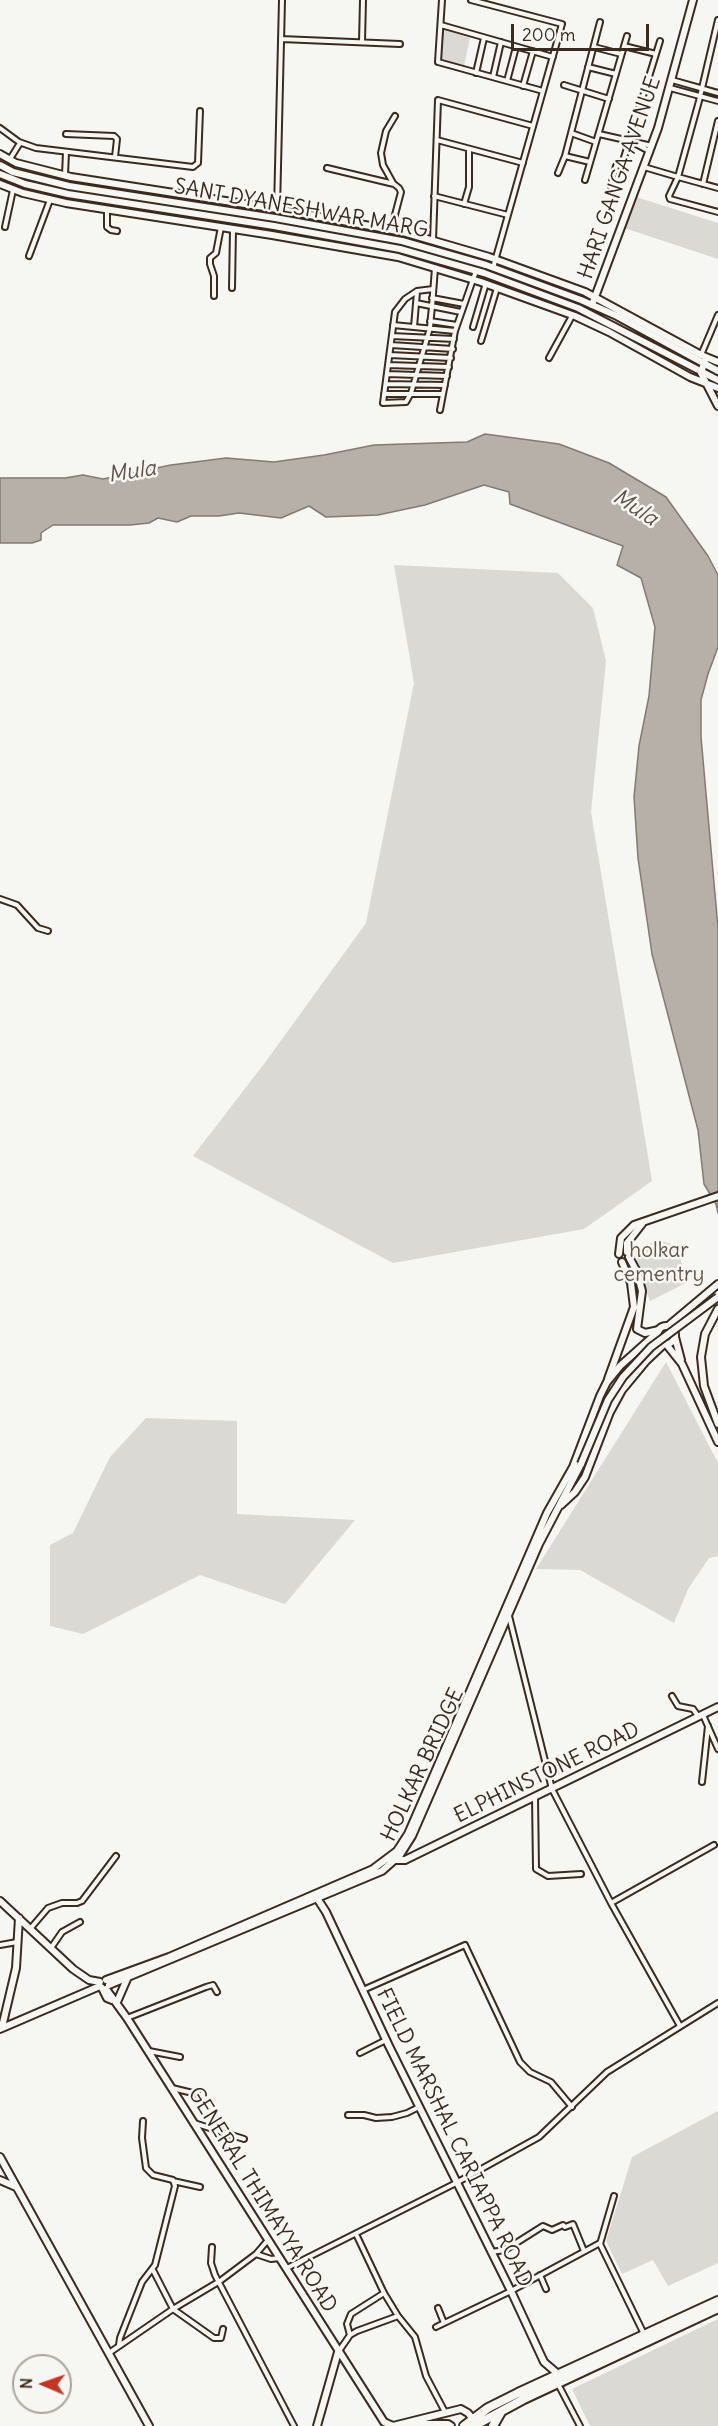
<!DOCTYPE html>
<style>
body{margin:0}
#map{position:relative;width:718px;height:2426px;overflow:hidden;background:#f6f6f2;font-family:Delius,sans-serif}
canvas{display:block}
.north{position:absolute;left:12px;top:2354px;width:60px;height:60px;box-sizing:border-box;background:#f6f6f2;border:2px solid #aba49d;border-radius:50%;rotate:272deg;font-size:16px;font-weight:700;line-height:24px;text-align:center;color:#3b2a1e}
.north::after{content:'';display:block;margin:auto;width:21px;height:27px;background:#c8321e;clip-path:polygon(50% 0,100% 100%,50% 72%,0 100%)}
.scale{position:absolute;left:511px;top:24px;width:138px;height:27px;box-sizing:border-box;border:3px solid #3b2a1e;border-top:0;padding-left:8px;font-size:18px;line-height:21px;white-space:nowrap;color:#3b2a1e;-webkit-text-stroke:4px #f6f6f2;paint-order:stroke}
</style>
<div id="map">
<canvas width="718" height="2426"></canvas>
<div class="north">N</div>
<div class="scale">200 m</div>
</div>
<script>
const g = document.querySelector('canvas').getContext('2d');
g.lineJoin = 'round';
function fillPath(path, color) {
  g.fillStyle = color;
  g.fill(path, 'evenodd');
}
function shape(rows) {
  const path = new Path2D();
  for (const r of rows) {
    if (r.length === 3) {
      path.moveTo(r[0] + r[2], r[1]);
      path.arc(r[0], r[1], r[2], 0, 2 * Math.PI);
      continue;
    }
    path.moveTo(r[0], r[1]);
    for (let i = 2; i < r.length; i += 2) path.lineTo(r[i], r[i + 1]);
  }
  return path;
}
function trace(path, color, width, dash) {
  g.strokeStyle = color;
  g.lineWidth = width;
  g.lineCap = dash ? 'butt' : 'round';
  g.setLineDash(dash || []);
  g.stroke(path);
}
function label(font, color, halo, rows, align = 'center') {
  g.font = font + ' Delius,sans-serif';
  g.lineWidth = 5;
  g.setLineDash([]);
  g.textBaseline = 'middle';
  g.strokeStyle = halo;
  g.fillStyle = color;
  for (const [text, x, y, turn = 0] of rows) {
    g.save();
    g.translate(x, y);
    g.rotate((+turn || 0) * Math.PI / 180);
    g.textAlign = isNaN(turn) ? turn : align;
    if (halo) g.strokeText(text, 0, 0);
    g.fillText(text, 0, 0);
    g.restore();
  }
}
fillPath(shape([
 [443,29,470,38,464,66,441,60],
 [633,196,718,223,718,259,621,227],
 [394,565,558,573,593,608,606,661,591,812,652,1181,584,1229,393,1263,193,1156,264,1064,366,923,414,683],
 [660,1240,676,1246,688,1282,650,1301,636,1263,642,1246],
 [666,1362,718,1463,718,1556,709,1558,688,1589,674,1623,580,1570,536,1569],
 [146,1418,237,1421,237,1514,355,1520,285,1604,200,1575,83,1634,50,1626,50,1545,73,1533,110,1457],
 [718,2111,718,2263,668,2286,653,2260,622,2274,606,2241,632,2157],
 [718,2319,718,2426,590,2426,572,2389]
]), '#dad9d3');
const water = shape([
 [485,434,559,444,609,463,666,497,708,556,718,575,718,647,708,674,701,700,701,737,718,928,718,1213,716,1204,704,1184,698,1130,652,954,638,858,634,797,639,746,649,696,655,627,641,578,617,565,623,546,510,504,509,492,484,485,425,505,378,515,326,517,309,506,281,518,239,513,219,516,191,516,177,522,158,518,149,523,130,525,53,525,41,533,41,540,32,543,0,543,0,478,65,478,83,475,103,479,171,465,226,458,274,462,324,455,374,445,467,442,485,434]
]);
fillPath(water, '#b6b0a9');
trace(water, '#857a71', 1.5);
const street = shape([
 [442,0,438,62,543,91],
 [471,0,562,24,493,268],
 [718,20,699,101,678,177,718,188],
 [441,25,553,57],
 [281,39,400,44],
 [362,42,363,0],
 [594,47,621,54],
 [656,54,660,41],
 [588,67,616,74],
 [476,73,484,38],
 [493,77,501,42],
 [672,80,718,93],
 [507,81,516,47],
 [564,85,609,99],
 [523,86,533,51],
 [670,88,718,101],
 [0,128,19,142,36,148,193,167,198,163,200,111],
 [571,133,596,142],
 [66,134,114,136,117,139,115,157],
 [599,134,652,146],
 [437,140,523,163],
 [634,143,649,151],
 [565,156,590,162],
 [10,159,20,143],
 [644,167,678,177,669,196,670,199,718,212],
 [327,168,394,184,399,188,401,192,391,230],
 [558,173,565,156,600,22],
 [65,175,66,152],
 [585,180,627,36],
 [393,183,383,165,381,153,386,131,395,116],
 [703,184,718,121],
 [611,186,616,166,622,164,656,54,624,46],
 [434,196,508,215],
 [464,204,469,187,469,149],
 [277,209,282,0],
 [107,210,107,227,111,230,117,231],
 [5,227,13,190],
 [433,240,438,100,533,126],
 [29,256,50,200],
 [232,288,233,229],
 [433,289,417,291,405,299,395,312,383,403,406,402,411,393,430,328,431,316,432,307,435,268],
 [214,296,214,276,210,264,210,258,216,253,221,227],
 [432,298,464,304],
 [416,303,461,312],
 [430,321,457,325],
 [393,325,455,331],
 [414,327,417,292],
 [473,327,486,283],
 [392,336,454,339],
 [481,341,497,288],
 [391,345,453,349],
 [390,355,451,358],
 [701,355,718,315],
 [549,358,572,316],
 [388,365,449,367],
 [387,374,447,376],
 [386,384,445,385],
 [384,394,443,394],
 [440,410,455,331,476,271],
 [0,899,17,905,38,928,48,931],
 [509,1616,552,1789,611,1903,680,2026],
 [672,1696,678,1706,693,1709,698,1716],
 [703,1715,718,1749],
 [702,1782,708,1726],
 [535,1797,536,1869,548,1876,581,1874],
 [611,1903,714,1845],
 [30,1929,48,1908,62,1903,77,1903,82,1901,116,1856],
 [0,1945,17,1942],
 [51,1948,62,1932,80,1922],
 [363,1990,465,1945,520,2062,530,2072,551,2082,572,2107],
 [127,2018,206,1987,213,1985,217,1992],
 [149,2051,180,2057],
 [360,2053,386,2040],
 [172,2088,197,2094],
 [348,2115,364,2115,376,2118,392,2117,407,2113,419,2107],
 [194,2123,244,2139],
 [173,2181,200,2187],
 [614,2196,600,2244,644,2334],
 [356,2234,384,2293,398,2316,415,2337,426,2376,445,2412],
 [212,2247,211,2263,215,2275,294,2426],
 [491,2252,505,2250,543,2226,552,2230,563,2225,565,2227,573,2224,584,2251],
 [256,2254,271,2259,280,2258],
 [287,2268,456,2183,539,2137,607,2072,718,2003],
 [153,2270,173,2309,214,2338,221,2338,223,2329],
 [540,2275,546,2289],
 [438,2308,444,2323],
 [436,2327,511,2291,600,2243],
 [350,2335,347,2324,351,2314,384,2293],
 [119,2345,120,2338,142,2282,155,2265,175,2186,173,2180,153,2175,146,2168,142,2138,143,2121],
 [339,2351,350,2335,357,2331,398,2316],
 [109,2353,173,2309,220,2281,256,2254,268,2240],
 [558,2384,580,2426]
]);
const secondary = shape([
 [0,154,16,163,71,177,277,209,403,232,489,257,585,292,701,355,718,362],
 [0,184,23,193,66,203,272,235,398,257,481,282,575,316,609,332,690,377,718,388],
 [592,305,658,128,693,0],
 [705,360,701,373,718,406],
 [627,1252,627,1243,642,1224],
 [619,1254,621,1238,634,1225,718,1196],
 [629,1257,637,1272,642,1291,637,1329,645,1333,659,1330],
 [718,1309,705,1334,701,1357,704,1386,718,1424],
 [675,1337,681,1360],
 [666,1344,682,1364,718,1442],
 [608,1379,634,1307,631,1283,622,1262],
 [391,1860,405,1860,718,1707],
 [315,1895,326,1912,389,2046,511,2291,544,2362,558,2374],
 [0,1901,73,1969,89,1980,100,1982],
 [2,2027,16,1968,19,1918],
 [0,2157,149,2426],
 [0,2180,16,2187]
]);
const primary = shape([
 [0,165,13,172,69,186,275,218,402,241,486,265,581,300,617,316,718,371],
 [0,174,25,184,68,194,274,226,400,249,484,273,578,308,718,380],
 [668,1326,718,1284],
 [666,1335,9],
 [561,1505,575,1492,585,1477,610,1412,622,1390,646,1361,664,1344],
 [106,1980,169,1957,373,1869,397,1851,408,1834,432,1779,547,1513,573,1467,600,1396,607,1382,620,1366,658,1332],
 [109,1985,382,1871,400,1855,412,1836,539,1544,581,1464],
 [102,1988,107,1998,112,2000],
 [106,1989,127,2018,384,2422,393,2426,461,2409,468,2413,476,2423],
 [117,2002,127,1979],
 [0,2029,100,1986],
 [408,2424,448,2424,451,2426],
 [317,2426,338,2352]
]);
const highway = shape([
 [464,2426,488,2408,518,2393,718,2301],
 [474,2426,524,2399,718,2308],
 [493,2426,501,2412]
]);
trace(street, '#3b2a1e', 8);
trace(secondary, '#3b2a1e', 10);
trace(primary, '#3b2a1e', 10);
trace(highway, '#3b2a1e', 12);
trace(street, '#f6f6f2', 4);
trace(secondary, '#f6f6f2', 6);
trace(primary, '#f6f6f2', 6);
trace(highway, '#f6f6f2', 8);
const primaryBridge = shape([
 [581,1464,608,1400,623,1377,651,1347,718,1297]
]);
trace(primaryBridge, '#3b2a1e', 10, []);
trace(primaryBridge, '#f6f6f2', 6);
label('21px', '#3b2a1e', '#f6f6f2', [
 ["HARI GANGA AVENUE",620,178,-71],
 ["SANT DYANESHWAR MARG",301,209,10],
 ["HOLKAR BRIDGE",423,1765,-65],
 ["ELPHINSTONE ROAD",547,1773,-26],
 ["FIELD MARSHAL CARIAPPA ROAD",454,2138,64],
 ["GENERAL THIMAYYA ROAD",262,2200,58]
]);
label('21px', '#63564b', '#f6f6f2', [
 ["holkar",659,1251],
 ["cementry",659,1275]
]);
label('italic 22px', '#605248', '#f6f6f2', [
 ["Mula",132,472,-9],
 ["Mula",635,508,33]
]);
</script>
